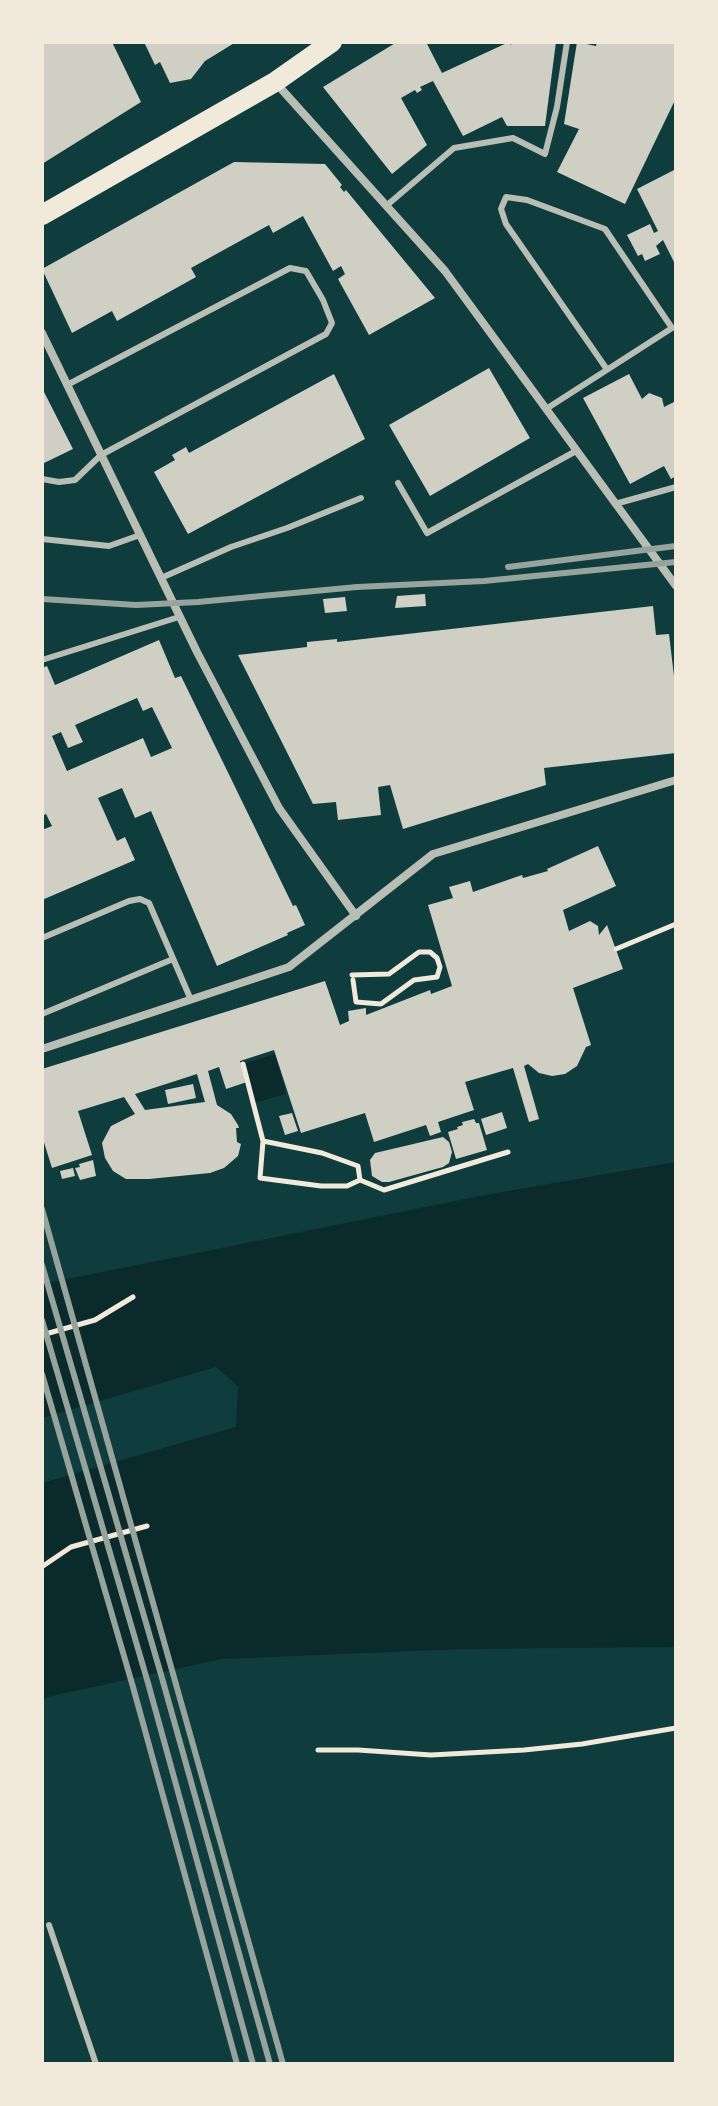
<!DOCTYPE html>
<style>
body{margin:0}
#map{position:relative;width:718px;height:2106px;overflow:hidden;background:#0f3d3e;font-family:Jost,sans-serif}
canvas{display:block}
.frame{position:absolute;inset:0;border:44px solid #f1e9da;pointer-events:none}
</style>
<div id="map">
<canvas width="718" height="2106"></canvas>
<div class="frame"></div>
</div>
<script>
const g = document.querySelector('canvas').getContext('2d');
g.lineJoin = 'round';
function fillPath(path, color) {
  g.fillStyle = color;
  g.fill(path, 'evenodd');
}
function shape(rows) {
  const path = new Path2D();
  for (const r of rows) {
    path.moveTo(r[0], r[1]);
    for (let i = 2; i < r.length; i += 2) path.lineTo(r[i], r[i + 1]);
  }
  return path;
}
function trace(path, color, width, dash) {
  g.strokeStyle = color;
  g.lineWidth = width;
  g.lineCap = dash ? 'butt' : 'round';
  g.setLineDash(dash || []);
  g.stroke(path);
}
fillPath(shape([
 [275,1054,286,1094,254,1103,243,1064],
 [676,1162,676,1647,463,1649,222,1659,47,1697,42,1702,42,1284,485,1195]
]), '#0a2a2b');
fillPath(shape([
 [216,1367,238,1386,236,1427,42,1483,42,1418]
]), '#0f3d3e');
fillPath(shape([
 [42,42,112,42,141,102,42,164],
 [144,42,236,42,205,61,191,79,170,83,160,62,155,65],
 [397,42,426,42,442,73,509,42,511,45,512,42,556,42,545,126,507,126,502,117,463,136,433,81,420,87,422,90,417,93,415,90,401,98,427,145,392,174,323,87],
 [577,42,596,46,597,42,676,42,676,98,625,204,557,172,579,129,564,124],
 [234,162,325,164,342,185,340,187,344,192,346,190,435,298,369,335,338,279,345,274,341,266,333,271,303,216,273,233,269,225,191,268,196,277,117,321,112,311,72,333,42,269],
 [676,169,676,266,663,240,656,246,660,254,645,261,642,254,638,256,627,235,650,224,654,233,658,231,637,189],
 [489,368,530,438,430,496,389,425],
 [334,374,365,439,188,534,154,472,175,460,172,455,186,447,189,453],
 [629,374,642,399,649,393,662,398,664,407,676,401,676,476,671,479,664,466,630,484,583,398],
 [42,388,73,449,42,464],
 [425,594,426,606,395,608,397,596],
 [345,597,347,611,325,613,323,599],
 [653,606,656,635,669,634,676,693,676,753,544,768,546,785,403,829,390,785,378,787,381,815,338,820,336,802,313,804,238,655,307,647,307,642,337,639,337,642],
 [159,640,175,678,181,676,293,906,296,905,305,925,287,933,288,935,217,966,151,811,135,818,122,788,98,798,117,841,125,837,135,860,42,900,42,830,52,826,46,814,42,816,42,668,47,666,55,685],
 [137,698,143,711,152,707,172,748,151,757,143,738,67,771,52,736,61,732,68,748,83,742,75,725],
 [598,846,616,886,563,910,569,931,590,921,598,926,599,935,607,925,623,969,573,988,591,1045,586,1047,577,1066,565,1074,552,1076,539,1073,528,1064,524,1066,539,1119,529,1122,513,1068,465,1082,474,1110,438,1122,441,1132,430,1136,426,1125,374,1142,365,1113,301,1133,274,1050,240,1061,247,1082,226,1089,219,1067,208,1071,217,1105,231,1114,238,1125,239,1128,236,1128,237,1142,241,1144,238,1156,224,1168,210,1173,149,1179,126,1179,113,1171,105,1158,102,1143,111,1126,135,1114,124,1097,78,1111,92,1155,52,1168,42,1136,42,1069,325,981,340,1025,349,1021,348,1011,366,1008,366,1015,430,990,431,994,452,986,428,905,453,898,449,887,470,881,473,892,522,875,523,878,548,871,547,869],
 [197,1074,205,1102,145,1110,135,1094],
 [193,1084,196,1098,168,1104,165,1090],
 [502,1112,507,1128,486,1135,481,1119],
 [292,1113,298,1131,285,1135,279,1116],
 [474,1119,476,1123,479,1123,487,1150,456,1159,448,1132,458,1129,457,1127,463,1125,462,1122],
 [443,1137,449,1142,452,1152,449,1163,443,1167,389,1182,382,1182,372,1176,370,1160,375,1153],
 [93,1160,96,1176,80,1180,75,1168,80,1167,79,1164],
 [73,1168,75,1176,62,1179,60,1171]
]), '#cfcfc3');
trace(shape([
 [616,949,676,924],
 [352,975,389,974,419,952,430,952,437,958,440,967,437,977,414,980,381,1004,356,1002,353,980],
 [243,1064,263,1141,260,1178,321,1186,347,1186,360,1180,384,1190,508,1152],
 [263,1141,322,1153,358,1166,360,1180],
 [42,1335,95,1320,133,1297],
 [43,1566,71,1547,147,1526],
 [318,1750,358,1750,431,1755,524,1750,582,1744,676,1728]
]), '#f1e9da', 5);
trace(shape([
 [386,206,454,148,513,138,545,154,557,107,567,42],
 [546,409,672,328,605,229,527,200,506,197,501,209,506,224,606,368],
 [42,479,59,482,75,480,101,455,326,334,332,323,323,300,306,271,290,268,67,385],
 [398,483,427,533,576,451],
 [615,504,676,487],
 [42,539,109,546,140,535],
 [161,578,231,547,287,528,361,498],
 [42,660,179,617],
 [42,938,129,901,140,899,149,903,191,1000],
 [42,1014,173,959],
 [49,1925,96,2064]
]), '#b8beb3', 6);
trace(shape([
 [275,82,445,271,676,586],
 [42,333,197,652,279,808,356,916],
 [42,1049,289,967,433,854,676,780]
]), '#b8beb3', 8);
trace(shape([
 [42,215,275,82,332,42]
]), '#f1e9da', 20);
trace(shape([
 [508,567,676,546],
 [42,599,136,605,198,602,357,587,484,581,676,562],
 [42,1209,283,2064],
 [42,1265,162,1678,270,2064],
 [42,1320,148,1683,253,2064],
 [42,1374,133,1687,237,2064]
]), '#97a49c', 6);
</script>
